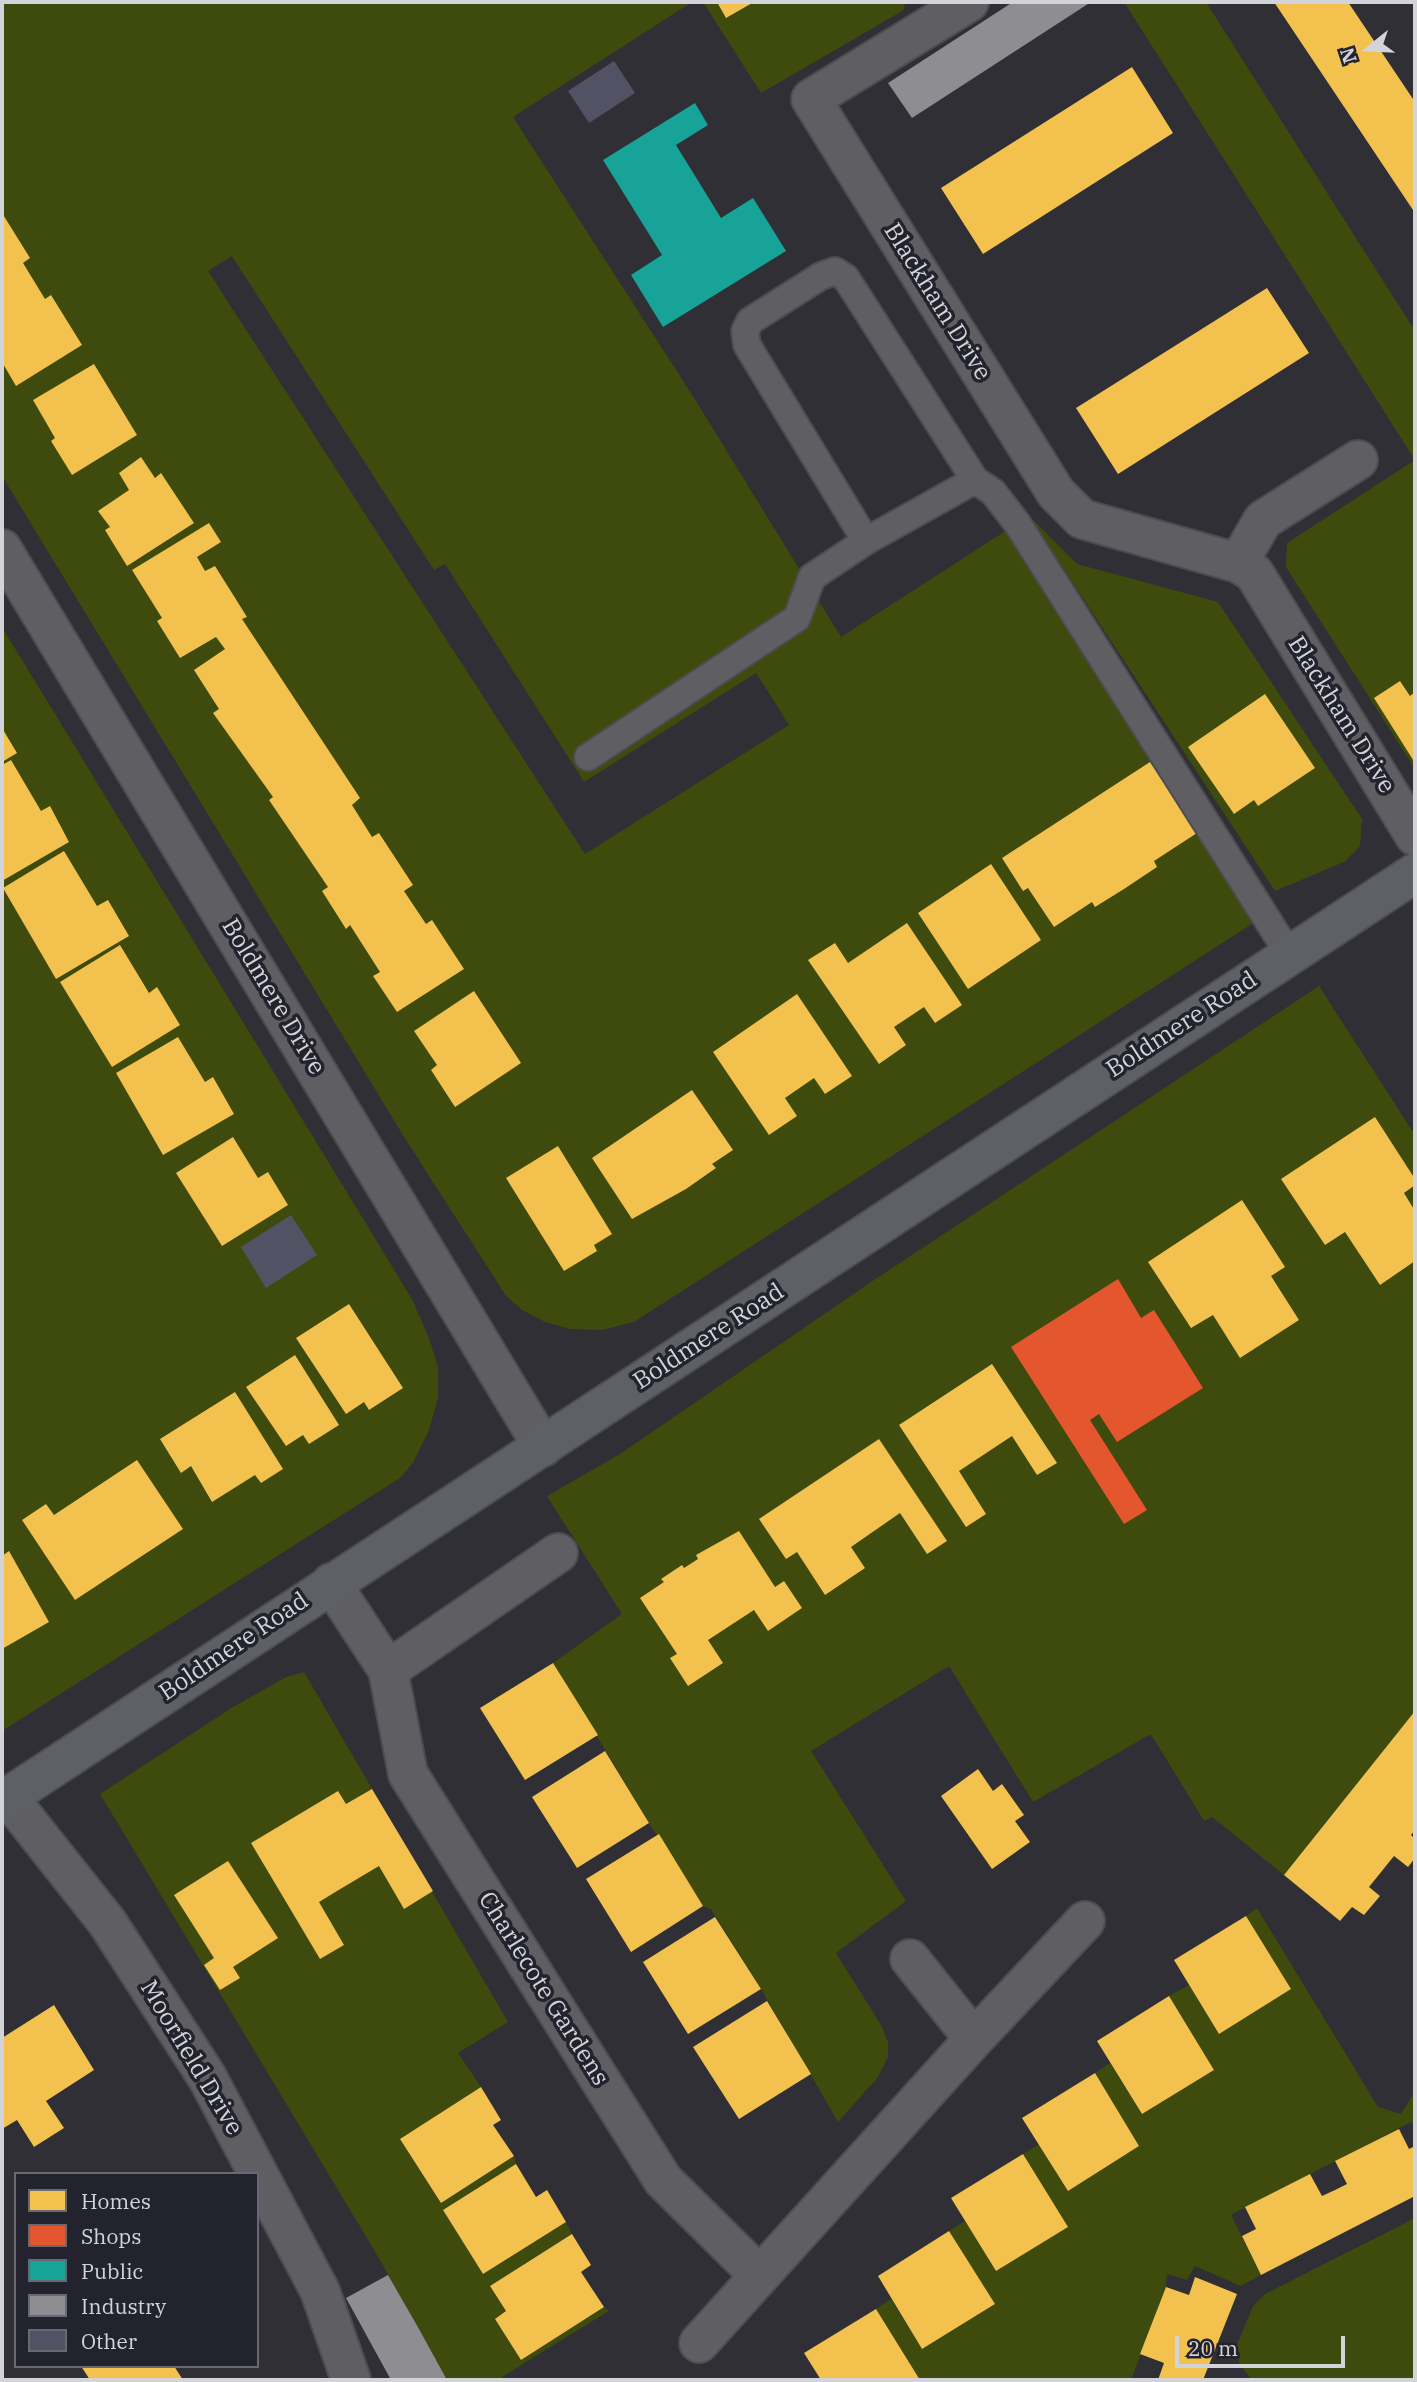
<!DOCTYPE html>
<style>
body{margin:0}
#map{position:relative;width:1417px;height:2382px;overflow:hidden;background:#2f2f35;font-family:"IBM Plex Serif",serif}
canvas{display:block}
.frame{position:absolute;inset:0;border:4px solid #d3d3da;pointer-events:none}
.legend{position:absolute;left:14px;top:2172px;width:245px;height:196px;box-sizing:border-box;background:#23232d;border:2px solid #696972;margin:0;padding:9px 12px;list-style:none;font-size:21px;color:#d3d3da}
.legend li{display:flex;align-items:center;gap:14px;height:35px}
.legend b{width:35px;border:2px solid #696972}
.north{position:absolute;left:1333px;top:14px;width:70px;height:70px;-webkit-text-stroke:5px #23232d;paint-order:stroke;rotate:252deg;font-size:19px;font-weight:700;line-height:28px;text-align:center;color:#d3d3da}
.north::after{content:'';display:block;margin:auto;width:24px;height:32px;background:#d3d3da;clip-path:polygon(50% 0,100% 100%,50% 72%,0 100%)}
.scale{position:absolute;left:1175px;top:2336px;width:170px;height:32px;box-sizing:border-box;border:4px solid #d3d3da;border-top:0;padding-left:9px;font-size:21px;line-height:24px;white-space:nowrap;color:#d3d3da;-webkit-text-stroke:5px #23232d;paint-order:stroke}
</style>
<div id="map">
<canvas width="1417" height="2382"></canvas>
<div class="frame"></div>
<ul class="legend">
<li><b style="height:19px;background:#f2c14e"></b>Homes</li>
<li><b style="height:19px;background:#e4572e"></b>Shops</li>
<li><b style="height:19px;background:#17a398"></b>Public</li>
<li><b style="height:19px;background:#8d8d92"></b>Industry</li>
<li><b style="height:19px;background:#535264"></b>Other</li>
</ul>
<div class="north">N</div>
<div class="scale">20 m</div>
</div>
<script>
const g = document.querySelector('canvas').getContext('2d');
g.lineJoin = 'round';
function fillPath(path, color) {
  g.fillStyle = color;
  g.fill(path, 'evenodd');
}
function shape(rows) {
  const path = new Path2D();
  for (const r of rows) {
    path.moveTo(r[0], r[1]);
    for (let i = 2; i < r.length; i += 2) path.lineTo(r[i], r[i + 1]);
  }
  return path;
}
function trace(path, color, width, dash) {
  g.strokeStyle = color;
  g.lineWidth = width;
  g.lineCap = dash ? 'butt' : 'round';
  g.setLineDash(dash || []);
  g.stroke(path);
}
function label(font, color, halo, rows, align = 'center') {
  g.font = font + ' "IBM Plex Serif",serif';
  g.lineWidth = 7;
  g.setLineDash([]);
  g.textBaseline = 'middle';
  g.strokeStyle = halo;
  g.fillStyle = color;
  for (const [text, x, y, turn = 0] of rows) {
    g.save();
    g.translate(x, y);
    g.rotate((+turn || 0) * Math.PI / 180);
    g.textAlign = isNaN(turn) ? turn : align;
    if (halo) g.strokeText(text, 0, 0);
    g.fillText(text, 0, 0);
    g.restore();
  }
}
fillPath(shape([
 [2,2,692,2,513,117,696,401,841,637,1007,530,1255,922,634,1322,602,1330,570,1329,545,1322,522,1310,506,1296,406,1140,2,476],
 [232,256,434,570,445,564,584,782,756,673,789,725,585,854,208,271],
 [703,2,905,2,904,10,761,93],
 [1124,2,1206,2,1415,331,1415,769,1286,567,1287,543,1415,460],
 [1029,516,1077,564,1218,602,1362,819,1360,846,1344,862,1275,891],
 [2,627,412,1299,429,1338,438,1367,438,1398,429,1430,413,1463,400,1478,2,1731],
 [1319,986,1415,1135,1415,1711,1284,1875,1212,1817,1204,1821,1151,1734,1033,1802,949,1666,811,1751,906,1901,836,1953,881,2025,888,2042,888,2057,878,2077,838,2122,761,1989,711,1909,703,1906,649,1823,553,1663,622,1614,547,1496,620,1454,871,1282],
 [304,1672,508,2022,458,2053,481,2087,400,2139,441,2203,514,2156,516,2164,443,2210,483,2274,566,2222,572,2234,490,2286,506,2311,495,2319,521,2360,604,2307,609,2311,497,2380,447,2380,373,2248,100,1794,233,1707,286,1677],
 [1257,1908,1378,2107,1401,2114,1415,2091,1415,2127,1411,2122,1231,2215,1261,2275,1241,2286,1195,2266,1187,2280,1167,2274,1166,2287,1131,2380,920,2380,876,2309,891,2299,922,2349,994,2305,949,2231,965,2221,996,2271,1067,2227,1023,2154,1039,2144,1068,2191,1139,2146,1095,2073,1110,2063,1142,2114,1214,2070,1169,1996,1189,1985,1219,2034,1291,1989,1246,1916],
 [1415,2218,1415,2380,1252,2380,1239,2363,1236,2347,1253,2306,1265,2294]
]), '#3f4a0d');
fillPath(shape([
 [717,2,754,2,726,18],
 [1274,2,1348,2,1415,102,1415,213],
 [1132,67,1173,133,983,254,941,188],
 [2,213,30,258,23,263,45,299,51,295,82,345,16,386,2,362],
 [1267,288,1309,353,1118,474,1076,408],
 [94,364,137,435,72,475,51,441,55,438,33,400],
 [141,457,155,478,161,473,194,523,127,566,105,530,110,527,98,511,129,490,119,473],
 [209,523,221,542,197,557,205,571,215,566,247,617,242,619,360,798,352,805,372,837,379,833,413,885,404,891,426,924,432,920,464,969,397,1012,373,976,380,972,350,925,346,929,322,891,328,887,269,800,273,797,213,713,219,709,194,670,225,649,216,637,180,658,157,621,162,618,132,570],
 [1400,681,1410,696,1415,692,1415,763,1374,698],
 [1265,694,1315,768,1258,806,1254,800,1234,814,1188,747],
 [2,728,17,753,2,762],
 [11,760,41,811,50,806,69,842,2,881,2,765],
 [1150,762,1197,833,1154,861,1157,867,1124,889,1095,907,1092,902,1054,927,1028,888,1023,891,1002,858],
 [64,851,97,906,108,900,129,936,56,979,3,888],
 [991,864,1041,940,968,989,918,913],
 [907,923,962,1005,935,1023,924,1007,894,1027,906,1045,879,1064,808,960,835,943,848,963],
 [120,945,149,993,157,987,180,1025,112,1067,60,982],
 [474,991,521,1063,455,1107,431,1070,437,1065,414,1031],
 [797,994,852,1076,825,1094,814,1078,785,1098,797,1116,769,1135,713,1052],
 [178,1037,205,1082,213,1077,234,1114,163,1155,116,1073],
 [692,1090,733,1150,712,1164,716,1168,686,1189,632,1219,592,1158],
 [1375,1117,1415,1179,1415,1185,1404,1193,1415,1211,1415,1261,1380,1285,1345,1232,1325,1245,1281,1179],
 [233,1137,258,1178,268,1172,288,1205,222,1246,176,1173],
 [558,1146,612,1234,594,1245,597,1251,564,1271,506,1178],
 [1242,1200,1285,1267,1271,1276,1299,1320,1240,1358,1213,1315,1191,1328,1148,1262],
 [349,1304,403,1388,369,1410,364,1402,346,1414,296,1338],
 [295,1355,339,1425,309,1444,303,1435,286,1446,246,1387],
 [992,1364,1057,1463,1037,1475,1012,1436,959,1471,986,1514,966,1527,899,1425],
 [235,1392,283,1469,261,1483,255,1475,212,1502,191,1466,181,1473,160,1439],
 [879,1439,947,1541,927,1554,900,1513,851,1547,865,1568,825,1595,797,1552,786,1559,759,1519],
 [137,1460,183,1529,75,1600,22,1520,46,1504,54,1515],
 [739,1531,775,1587,784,1581,802,1608,768,1631,754,1610,708,1640,723,1663,688,1686,670,1658,677,1654,640,1598,664,1582,661,1579,682,1565,684,1568,698,1559,696,1555],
 [9,1551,49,1622,2,1649,2,1556],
 [553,1663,598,1735,525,1780,480,1708],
 [1415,1711,1415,1830,1411,1835,1415,1839,1415,1858,1408,1867,1394,1856,1369,1887,1380,1896,1364,1915,1352,1907,1340,1921,1284,1875],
 [605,1751,649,1823,577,1868,532,1797],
 [978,1769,993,1791,1002,1784,1024,1815,1015,1821,1030,1842,992,1869,941,1796],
 [372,1789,433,1891,404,1909,379,1866,342,1888,319,1902,344,1945,320,1959,251,1843,338,1791,346,1804],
 [659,1834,703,1906,631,1952,586,1879],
 [228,1861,278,1938,233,1967,240,1978,220,1990,204,1965,214,1958,174,1895],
 [1246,1916,1291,1989,1219,2034,1174,1960],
 [715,1917,761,1989,688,2034,643,1962],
 [1169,1996,1214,2070,1142,2114,1097,2041],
 [767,2001,811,2074,739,2119,693,2047],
 [54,2005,94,2070,46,2101,64,2128,34,2147,17,2120,2,2129,2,2038],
 [1095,2073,1139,2146,1068,2191,1022,2118],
 [481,2087,501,2120,493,2125,514,2156,441,2203,400,2139],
 [1399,2129,1409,2149,1415,2146,1415,2196,1261,2275,1242,2236,1256,2229,1245,2207,1310,2174,1322,2196,1335,2190,1347,2184,1335,2161],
 [1023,2154,1068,2227,996,2271,951,2198],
 [516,2164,536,2197,547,2190,566,2222,483,2274,443,2210],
 [949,2231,995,2304,922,2349,878,2276],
 [572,2234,591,2265,581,2272,604,2307,521,2360,495,2319,506,2311,490,2286],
 [1195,2277,1237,2294,1203,2380,1158,2380,1164,2363,1140,2354,1166,2287,1189,2295],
 [876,2309,920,2380,821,2380,804,2353],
 [81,2366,174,2366,183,2380,90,2380]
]), '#f2c14e');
fillPath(shape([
 [1118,1279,1141,1318,1154,1310,1203,1388,1117,1442,1099,1414,1090,1420,1147,1510,1124,1524,1011,1347]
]), '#e4572e');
fillPath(shape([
 [695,103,708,125,676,145,721,218,753,198,786,251,663,327,631,275,662,255,603,160]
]), '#17a398');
fillPath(shape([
 [1013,2,1091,2,912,118,888,83],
 [388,2275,419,2329,447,2380,391,2380,346,2298]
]), '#8d8d92');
fillPath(shape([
 [614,61,635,93,589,123,568,91],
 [291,1215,317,1255,266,1288,241,1247]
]), '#535264');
const service = shape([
 [975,480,866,541,747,345,745,331,750,321,821,276,835,271,846,278,975,480,993,492,1017,523,1289,954],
 [588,757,797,618,812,577,866,541]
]);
const minor = shape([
 [969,2,811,99,1056,493,1082,519,1238,563,1254,573,1415,836],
 [2,549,543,1447],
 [1238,563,1263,520,1358,460],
 [331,1583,388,1670,408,1774,663,2180,758,2274],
 [388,1670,558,1553],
 [8,1797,107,1922,207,2077,320,2291,351,2380],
 [910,1959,974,2039],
 [699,2343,974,2039,1085,1921]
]);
const secondary = shape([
 [2,1801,1415,873]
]);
trace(service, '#4c4c52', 30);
trace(minor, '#4c4c52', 42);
trace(secondary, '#4c4c52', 42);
trace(service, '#5f5f63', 26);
trace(minor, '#5f5f63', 38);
trace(secondary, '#5d6065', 38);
label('24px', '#d3d3da', '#23232d', [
 ["Blackham Drive",937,302,58],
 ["Blackham Drive",1341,715,58],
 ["Boldmere Drive",273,997,59],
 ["Boldmere Road",1182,1025,-33],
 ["Boldmere Road",709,1337,-33],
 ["Boldmere Road",234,1647,-34],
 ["Charlecote Gardens",543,1989,58],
 ["Moorfield Drive",191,2058,59]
]);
</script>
